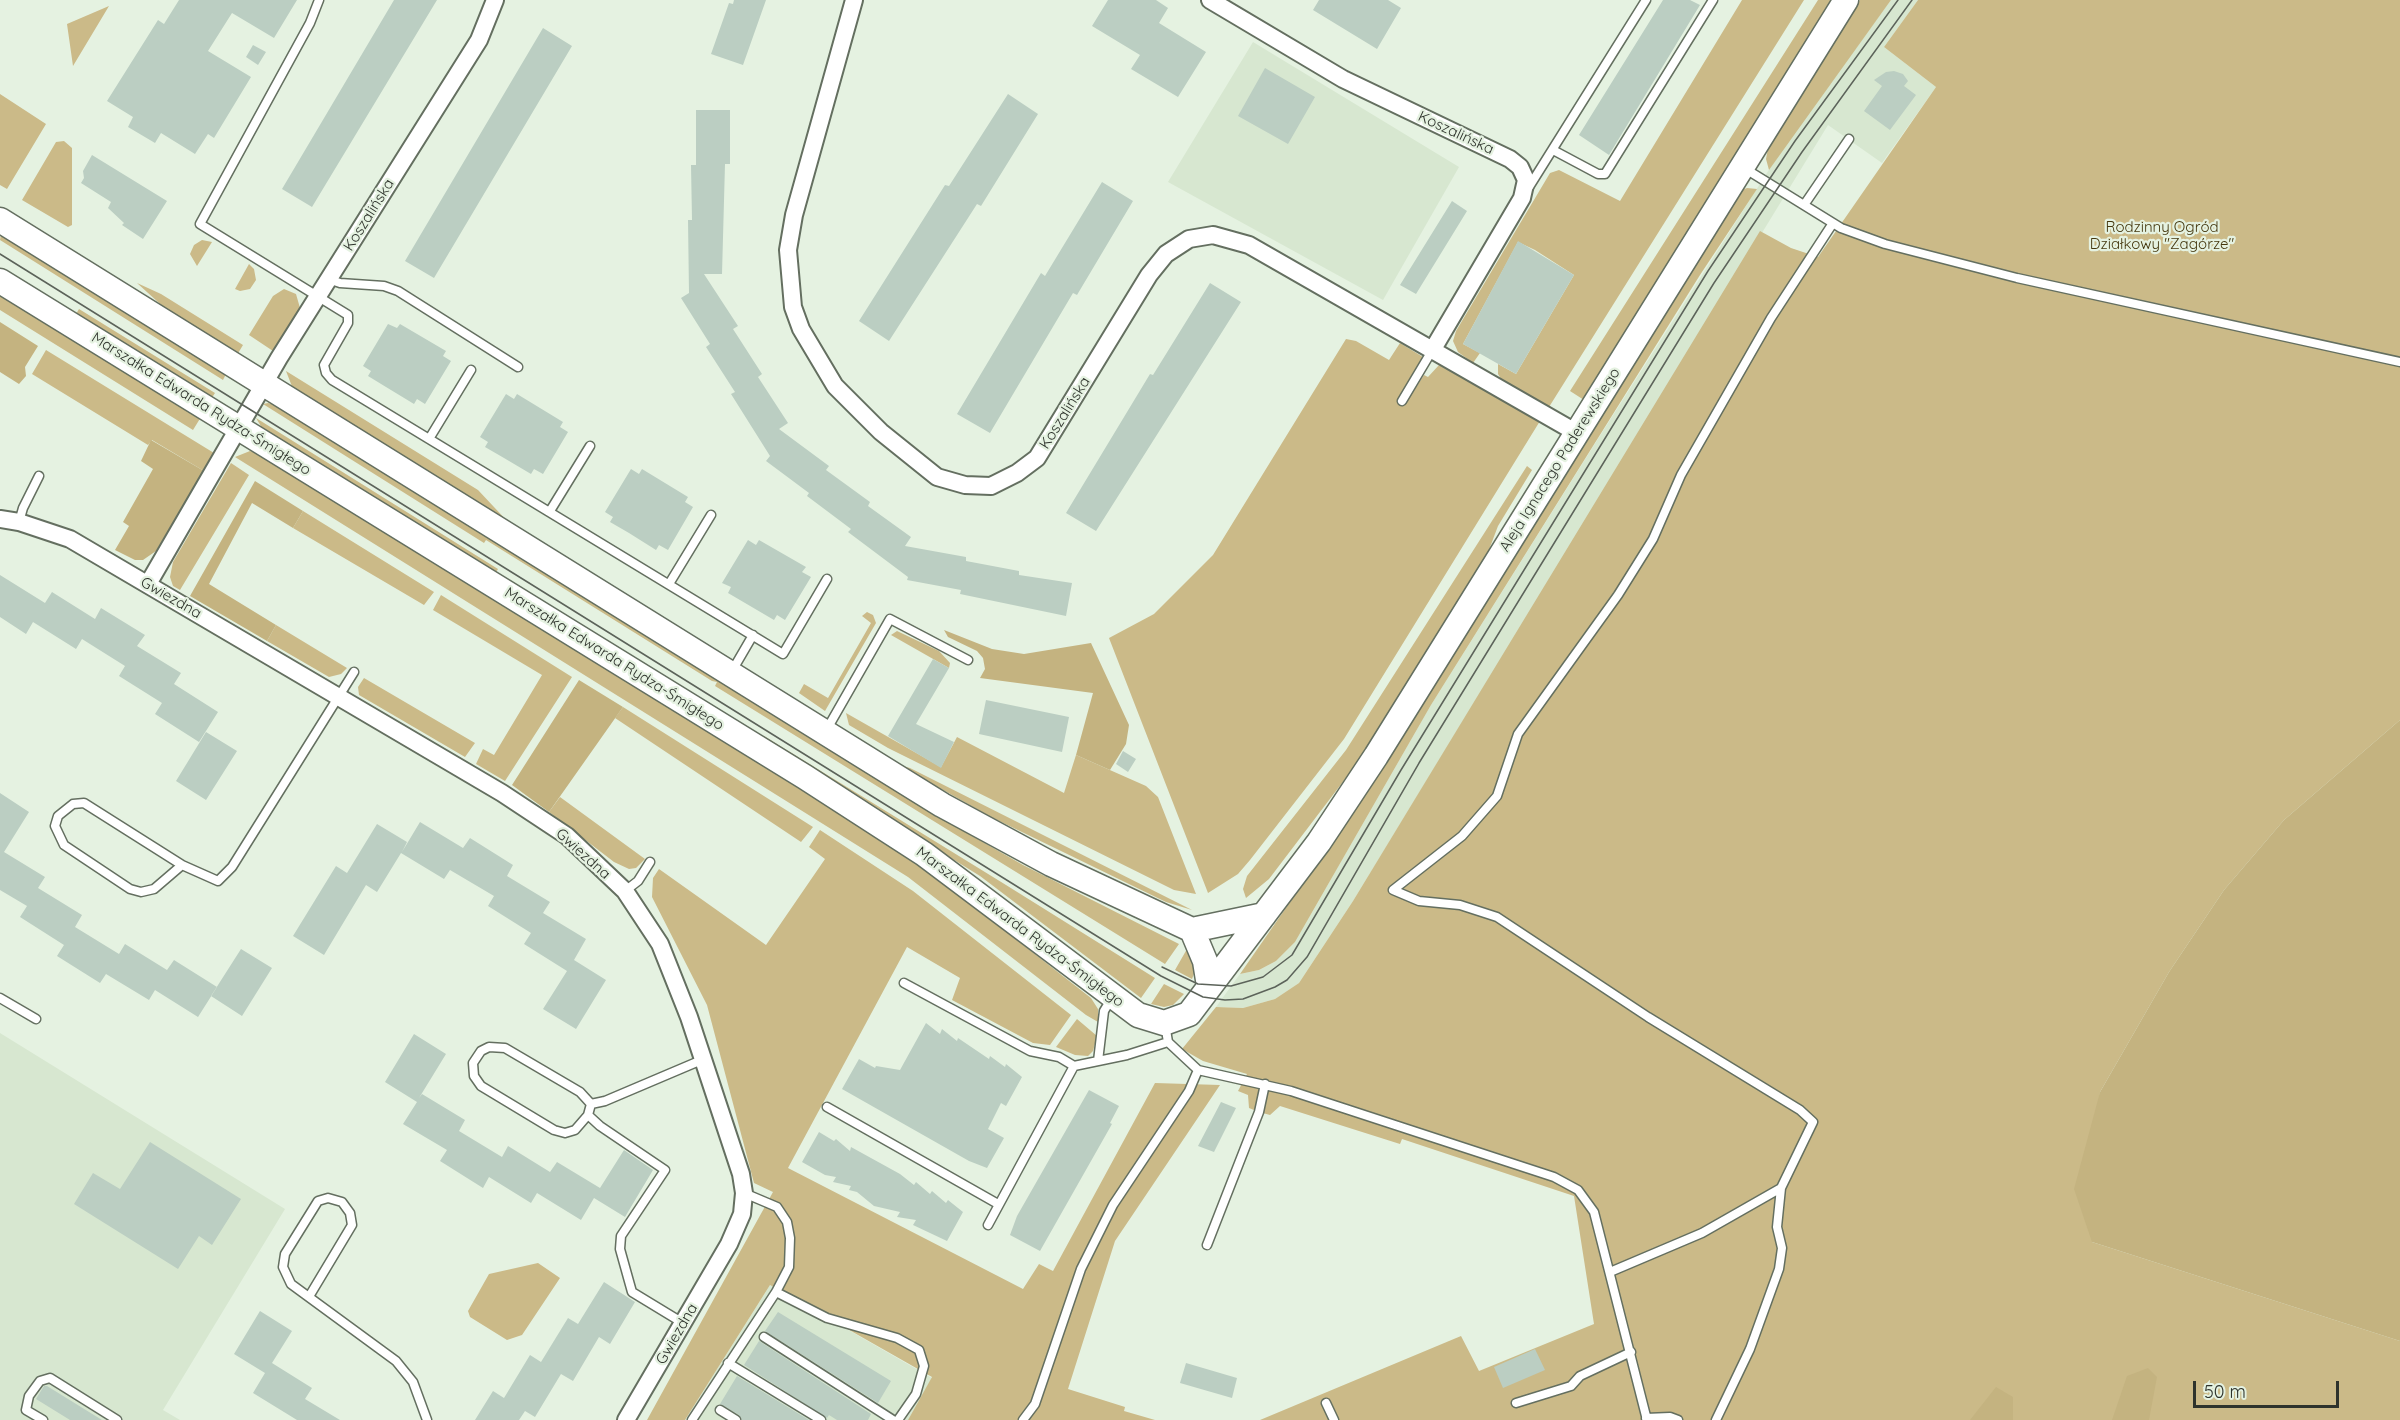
<!DOCTYPE html>
<meta charset="utf-8">
<style>
body{margin:0}
#map{position:relative;width:2400px;height:1420px;overflow:hidden;background:#e5f2e1;font-family:Quicksand,sans-serif}
canvas{display:block}
.scale{position:absolute;left:2193px;top:1381px;width:146px;height:27px;box-sizing:border-box;border:3px solid #2e332c;border-top:0;padding-left:8px;font-size:18px;line-height:21px;white-space:nowrap;color:#2e332c;-webkit-text-stroke:4px #e5f2e1;paint-order:stroke}
</style>
<div id="map">
<canvas width="2400" height="1420"></canvas>
<div class="scale">50 m</div>
</div>
<script>
const g = document.querySelector('canvas').getContext('2d');
g.lineJoin = 'round';
function fillPath(path, color) {
  g.fillStyle = color;
  g.fill(path, 'evenodd');
}
function shape(rows) {
  const path = new Path2D();
  for (const r of rows) {
    path.moveTo(r[0], r[1]);
    for (let i = 2; i < r.length; i += 2) path.lineTo(r[i], r[i + 1]);
  }
  return path;
}
function trace(path, color, width, dash) {
  g.strokeStyle = color;
  g.lineWidth = width;
  g.lineCap = dash ? 'butt' : 'round';
  g.setLineDash(dash || []);
  g.stroke(path);
}
function label(font, color, halo, rows, align = 'center') {
  g.font = font + ' Quicksand,sans-serif';
  g.lineWidth = 4.5;
  g.setLineDash([]);
  g.textBaseline = 'middle';
  g.strokeStyle = halo;
  g.fillStyle = color;
  for (const [text, x, y, turn = 0] of rows) {
    g.save();
    g.translate(x, y);
    g.rotate((+turn || 0) * Math.PI / 180);
    g.textAlign = isNaN(turn) ? turn : align;
    if (halo) g.strokeText(text, 0, 0);
    g.fillText(text, 0, 0);
    g.restore();
  }
}
fillPath(shape([
 [1891,0,1918,0,1884,47,1936,87,1882,163,1828,125,1353,901,1299,983,1275,999,1243,1008,1216,1007,1240,974,1259,970,1276,961,1295,942,1431,705,1596,442,1784,146],
 [1253,42,1459,167,1383,300,1168,182],
 [0,1033,285,1209,163,1410,180,1420,0,1420],
 [770,1285,932,1378,908,1420,685,1420]
]), '#d7e7d0');
fillPath(shape([
 [1742,0,1804,0,1549,407,1501,379,1498,374,1498,364,1516,374,1574,275,1535,250,1518,242,1463,344,1480,353,1473,363,1458,352,1453,341,1456,331,1550,173,1559,170,1620,201],
 [1818,0,1835,0,1584,400,1570,391],
 [1860,0,1891,0,1769,170,1766,159,1769,143],
 [1918,0,2400,0,2400,720,2284,820,2224,890,2169,972,2100,1092,2092,1242,2400,1341,2400,1420,1260,1420,1461,1336,1479,1371,1594,1324,1574,1196,1402,1139,1400,1144,1280,1106,1270,1115,1259,1112,1249,1108,1248,1095,1238,1091,1247,1074,1203,1061,1182,1049,1216,1007,1243,1008,1275,999,1299,983,1353,901,1760,231,1791,248,1818,257,1936,87,1884,47],
 [109,6,73,66,67,24],
 [0,94,46,124,7,189,0,185],
 [64,141,72,148,72,225,68,227,22,200,56,142],
 [1747,188,1757,189,1700,275,1431,705,1295,942,1276,961,1259,970,1240,974,1329,846,1742,190],
 [1,234,227,372,223,380,0,240],
 [202,240,212,242,197,266,190,254,194,245],
 [249,264,254,269,256,280,250,289,240,291,235,289],
 [137,283,161,294,243,345,237,355,169,312],
 [284,289,296,294,300,308,273,351,249,335,273,296],
 [0,292,201,417,193,430,0,310],
 [79,309,215,393,211,399,76,314],
 [1346,339,1356,341,1389,360,1400,343,1423,357,1397,401,1404,406,1424,375,1428,377,1439,365,1540,421,1344,739,1250,860,1238,874,1208,893,1109,638,1154,614,1213,555],
 [46,350,214,453,204,471,152,440,148,445,32,374],
 [286,371,478,490,509,523,293,389],
 [268,403,276,405,946,821,1023,865,1179,944,1165,964,715,686,717,682,712,681,486,540,484,543,263,404],
 [256,418,498,569,495,574,262,428],
 [250,451,263,455,876,836,953,890,1091,998,1098,1009,1098,1022,1086,1015,908,877,235,457],
 [231,463,249,475,180,590,173,586,170,577,173,562],
 [1527,466,1532,470,1498,526,1484,563,1377,737,1269,879,1246,898,1243,889,1247,876,1346,750],
 [303,511,434,592,424,605,293,528],
 [441,595,572,677,505,781,476,764,483,749,494,755,542,675,433,610],
 [867,612,873,615,876,623,825,711,799,693,804,684,828,698,871,623,862,616],
 [276,625,347,668,341,674,329,677,267,641],
 [897,631,939,651,950,663,949,668,891,635],
 [364,678,475,743,465,757,359,695,358,687],
 [623,707,813,827,801,842,615,718],
 [846,713,941,767,957,737,1064,793,1076,755,1146,786,1158,797,1196,894,1174,890,888,748,849,725],
 [764,736,1006,885,1155,978,1141,998,980,876,761,740],
 [899,765,910,768,1192,910,1166,902,991,817],
 [560,797,645,859,636,868,629,869,614,862,549,812],
 [820,830,913,891,1071,1015,1050,1045,1033,1043,952,1000,960,978,907,947,788,1168,1023,1289,1039,1264,1053,1271,1155,1083,1220,1085,1115,1241,1068,1389,1125,1407,1124,1411,1155,1420,908,1420,932,1377,770,1285,685,1420,647,1420,773,1192,754,1183,707,1005,652,897,653,878,659,869,766,945,825,859,809,847],
 [1187,949,1193,955,1195,971,1192,979,1175,970],
 [1164,984,1184,994,1173,1005,1164,1007,1151,1004],
 [1077,1019,1097,1036,1093,1051,1088,1056,1075,1055,1056,1047],
 [538,1263,560,1278,522,1335,507,1340,470,1317,468,1311,489,1274]
]), '#cbba88');
fillPath(shape([
 [0,322,38,346,25,367,26,376,19,384,0,372],
 [151,440,204,471,156,551,143,560,135,560,115,550,129,526,123,522,153,469,141,461],
 [255,481,303,511,293,528,252,503,209,584,276,625,267,641,190,596],
 [944,630,992,649,1024,654,1091,643,1129,725,1126,744,1110,770,1076,755,1093,693,980,678,985,669,983,658,977,651,948,637],
 [579,680,623,707,549,812,512,785],
 [2400,720,2400,1341,2092,1242,2074,1189,2100,1092,2169,972,2224,890,2284,820],
 [2148,1368,2157,1377,2149,1420,2112,1420,2127,1376],
 [1996,1387,2013,1397,2013,1420,1970,1420]
]), '#c4b380');
fillPath(shape([
 [179,0,297,0,274,38,232,13,208,51,251,77,214,138,208,134,195,154,161,133,155,143,128,127,133,117,107,101,158,20,164,24],
 [394,0,437,0,312,207,282,189],
 [734,0,766,0,743,65,711,54,729,3,733,4],
 [1108,0,1156,0,1168,8,1159,23,1206,52,1178,97,1131,69,1140,55,1092,26],
 [1319,0,1388,0,1401,8,1377,49,1313,10],
 [1663,0,1690,0,1700,5,1609,155,1579,135],
 [543,28,572,46,434,278,405,261],
 [253,45,266,52,258,65,246,57],
 [1265,68,1315,97,1288,144,1238,116],
 [1894,71,1903,74,1908,81,1904,86,1916,95,1890,130,1864,111,1882,86,1874,80,1886,72],
 [1008,94,1038,114,981,206,977,204,889,341,859,321,945,185,949,186],
 [696,110,730,110,730,164,725,164,722,274,704,274,738,326,733,329,762,374,758,377,788,423,779,429,829,466,826,470,870,502,868,506,911,537,905,546,966,557,966,561,1019,571,1019,575,1072,583,1066,616,960,594,961,590,907,580,908,577,848,532,851,529,807,496,809,493,766,461,770,456,731,394,735,392,706,347,710,344,681,298,689,293,688,220,692,220,691,165,696,165],
 [92,155,167,201,143,239,122,225,124,223,108,208,111,202,81,183,84,178,83,171],
 [1102,182,1133,201,1077,295,1073,293,990,433,957,414,1041,273,1045,276],
 [1452,201,1467,211,1416,294,1400,285],
 [1518,241,1574,275,1516,374,1463,344],
 [1210,283,1241,302,1096,531,1066,513,1150,374,1153,375],
 [388,324,397,328,400,324,446,351,443,356,451,361,425,404,417,399,414,404,386,387,368,376,371,371,363,366],
 [506,394,514,399,517,394,563,422,560,427,568,432,543,474,534,469,531,474,504,458,485,447,488,442,480,437],
 [631,469,639,474,642,469,688,497,685,502,693,507,668,550,659,545,656,550,629,533,610,522,613,517,605,512],
 [748,540,756,545,759,540,806,567,802,572,811,577,785,620,777,615,774,620,728,593,731,587,722,583],
 [0,575,45,603,52,592,95,619,101,608,145,635,137,646,181,673,174,684,218,712,199,742,155,714,162,703,119,676,125,666,82,639,76,649,33,622,26,634,0,617],
 [933,659,949,668,916,724,954,742,941,768,888,736],
 [986,700,1069,717,1062,752,979,734],
 [206,732,237,751,206,800,176,781],
 [1123,751,1136,759,1128,772,1116,764],
 [0,793,29,812,4,852,45,877,38,888,82,915,75,927,119,954,125,944,167,970,174,960,217,987,198,1017,155,990,149,1000,106,974,100,983,57,956,64,945,20,917,27,906,0,890],
 [420,822,463,848,470,838,513,865,507,876,550,902,543,913,586,939,574,960,606,980,576,1029,543,1009,567,971,524,944,531,933,488,906,494,896,450,870,444,879,401,853,377,892,366,885,324,955,293,936,336,866,347,873,377,824,407,842,402,852],
 [241,949,272,968,242,1016,211,996],
 [926,1023,940,1034,942,1029,957,1041,958,1038,989,1059,990,1056,1005,1067,1006,1064,1022,1077,1006,1106,1001,1103,988,1129,1004,1138,987,1168,969,1161,842,1089,859,1059,875,1068,876,1066,900,1070],
 [414,1034,446,1054,419,1098,422,1094,465,1120,459,1131,502,1157,508,1146,550,1172,557,1162,600,1188,624,1150,653,1170,625,1217,594,1198,581,1220,537,1193,531,1203,489,1177,483,1188,440,1161,447,1150,403,1124,417,1102,385,1082],
 [1089,1090,1119,1106,1110,1123,1112,1124,1040,1251,1010,1235,1017,1216],
 [1221,1102,1236,1108,1214,1152,1198,1146],
 [819,1132,834,1141,836,1139,850,1151,851,1147,900,1174,914,1185,916,1182,930,1194,932,1191,946,1203,948,1200,963,1212,947,1241,913,1225,916,1220,897,1217,900,1212,874,1206,857,1192,849,1190,851,1186,833,1182,836,1177,825,1175,802,1162],
 [150,1142,241,1199,212,1245,199,1236,178,1269,74,1204,93,1173,120,1189],
 [604,1282,635,1302,610,1344,599,1337,573,1381,561,1374,535,1417,525,1411,519,1420,475,1420,493,1391,504,1398,530,1355,541,1362,568,1318,578,1324],
 [260,1311,292,1331,272,1363,312,1388,305,1399,340,1420,297,1420,253,1393,265,1373,234,1354],
 [778,1312,891,1381,878,1403,765,1331],
 [759,1341,871,1414,868,1420,837,1420,829,1415,827,1418,744,1365],
 [1535,1349,1545,1370,1503,1388,1494,1367],
 [1186,1363,1237,1378,1232,1398,1180,1383],
 [737,1376,809,1420,742,1420,739,1415,720,1404],
 [44,1386,47,1386,102,1420,70,1420,36,1399]
]), '#bbcec2');
const lane = shape([
 [319,0,310,23,200,224,348,315,348,323,324,365,326,373,332,380,783,654,827,579],
 [1553,150,1598,174,1605,174,1713,0],
 [1744,168,1841,228,1885,244,2017,278,2400,362],
 [1529,187,1646,0],
 [1804,205,1849,139],
 [328,279,340,283,384,286,398,291,518,367],
 [1402,401,1433,349],
 [429,439,471,370],
 [550,511,590,446],
 [19,522,23,508,39,476],
 [669,584,711,515],
 [732,671,753,635],
 [827,729,890,619,968,660],
 [182,865,154,889,141,892,130,889,64,845,55,826,58,816,73,804,84,803,182,865,218,881,232,867,354,672],
 [625,891,638,881,650,862],
 [904,983,1030,1051,1059,1057,1074,1066,1127,1055,1168,1042],
 [0,998,36,1019],
 [1165,1024,1168,1042,1198,1070,1291,1091,1554,1177,1578,1190,1594,1212,1647,1420],
 [1098,1061,1104,1011,1112,998],
 [591,1104,588,1115,575,1130,565,1133,554,1130,481,1086,474,1076,473,1063,481,1051,489,1047,505,1048,580,1092,591,1104,605,1101,704,1059],
 [827,1107,998,1204],
 [588,1115,600,1126,665,1170,621,1236,620,1249,632,1292,683,1323],
 [988,1225,1074,1066],
 [1207,1245,1259,1112,1265,1084],
 [1610,1272,1702,1233,1781,1188],
 [776,1292,827,1318,897,1338,919,1350,924,1366,916,1394,898,1420],
 [310,1295,352,1225,350,1213,342,1202,328,1198,318,1201,285,1254,283,1267,291,1284,396,1361,413,1382,427,1420],
 [764,1337,893,1420],
 [728,1363,821,1420],
 [1326,1403,1334,1420],
 [1516,1403,1571,1386,1580,1376,1631,1352],
 [720,1410,736,1420],
 [1646,1418,1670,1417,1678,1420],
 [43,1420,26,1410,29,1396,40,1381,50,1378,117,1420],
 [692,1420,776,1292,789,1267,790,1238,787,1222,777,1207,744,1193],
 [1023,1420,1035,1404,1081,1269,1113,1205,1189,1091,1198,1070],
 [1716,1420,1750,1349,1779,1269,1782,1248,1777,1227,1781,1188,1813,1122,1800,1110,1648,1017,1497,917,1460,905,1419,901,1393,890,1462,836,1497,796,1518,734,1618,595,1653,539,1681,475,1771,318,1833,223]
]);
const street = shape([
 [854,0,794,215,788,250,793,307,801,329,835,386,881,432,937,477,965,485,991,486,1017,473,1037,458,1149,275,1166,254,1189,239,1213,235,1249,245,1577,433],
 [1210,0,1343,79,1510,159,1520,167,1526,180,1522,198,1433,349],
 [0,519,19,522,70,539,502,793,567,836,625,891,660,944,689,1017,741,1174,744,1193,742,1214,729,1244,626,1420],
 [148,584,279,358,479,40,495,0]
]);
const secondary = shape([
 [0,220,942,805,1051,864,1192,930,1264,915],
 [0,281,805,777,924,854,1138,1015,1164,1023,1189,1014,1319,842,1376,756,1846,0],
 [1192,930,1205,961,1209,986]
]);
trace(lane, '#646f60', 11);
trace(street, '#646f60', 20);
trace(secondary, '#646f60', 27);
trace(lane, '#fff', 8);
trace(street, '#fff', 16);
trace(secondary, '#fff', 24);
trace(shape([
 [0,254,1161,976,1203,997,1225,1000,1243,999,1275,987,1287,980,1307,957,1419,763,1714,283,1802,152,1912,0],
 [1162,967,1198,984,1231,986,1263,977,1292,955,1401,770,1708,271,1795,141,1898,0]
]), '#5c635a', 1.5);
label('15px', '#2e332c', '#e5f2e1', [
 ["Koszalińska",1456,133,25],
 ["Koszalińska",369,215,-58],
 ["Marszałka Edwarda Rydza-Śmigłego",201,404,32],
 ["Koszalińska",1065,413,-58],
 ["Aleja Ignacego Paderewskiego",1560,460,-58],
 ["Gwiezdna",171,598,30],
 ["Marszałka Edwarda Rydza-Śmigłego",614,659,32],
 ["Gwiezdna",583,854,42],
 ["Marszałka Edwarda Rydza-Śmigłego",1020,927,37],
 ["Gwiezdna",677,1334,-60]
]);
label('15px', '#44370e', '#e5f2e1', [
 ["Rodzinny Ogród",2162,227],
 ["Działkowy \"Zagórze\"",2162,244]
]);
</script>
